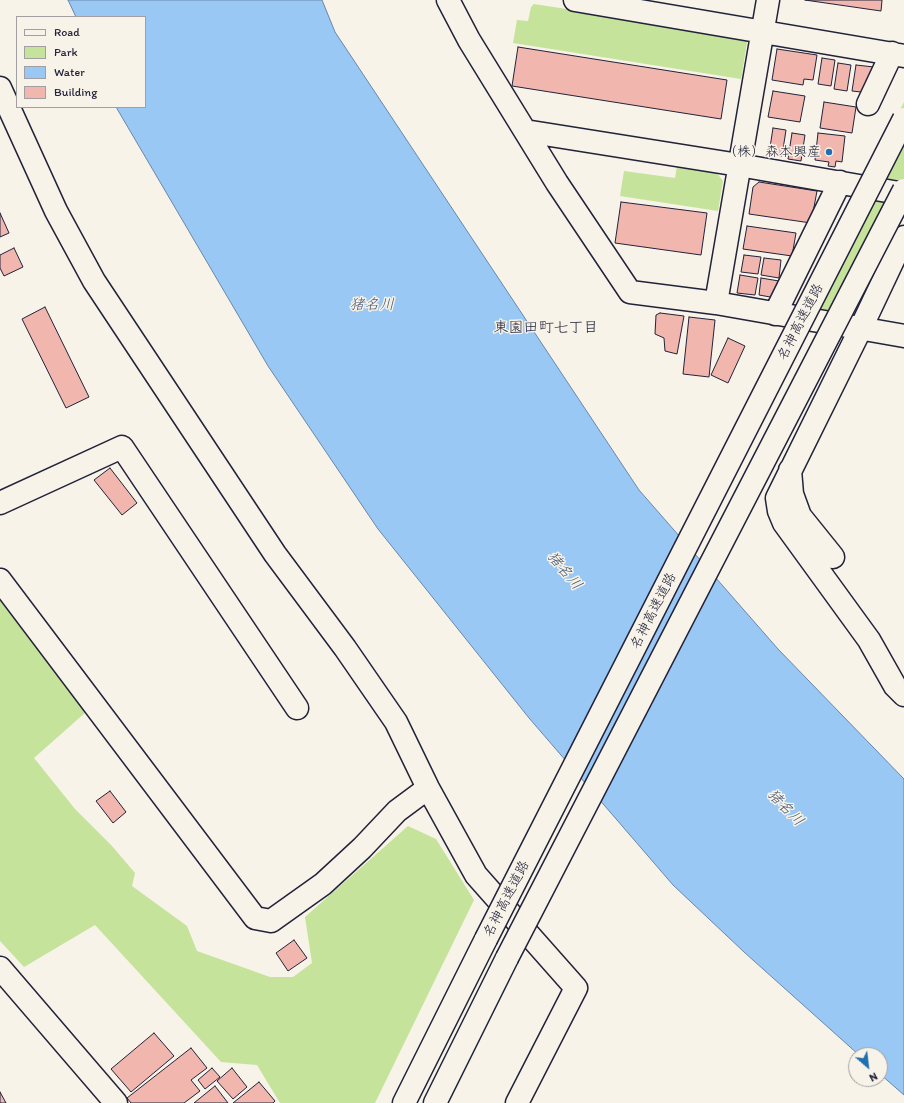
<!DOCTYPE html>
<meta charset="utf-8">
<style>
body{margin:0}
#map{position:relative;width:904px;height:1103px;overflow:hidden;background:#f7f3e8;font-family:Itim,sans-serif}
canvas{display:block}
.legend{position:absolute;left:16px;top:16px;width:130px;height:92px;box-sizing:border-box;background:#f7f3e8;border:1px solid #a29fa3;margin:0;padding:5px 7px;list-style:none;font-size:12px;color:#22223b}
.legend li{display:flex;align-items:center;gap:8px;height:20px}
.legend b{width:20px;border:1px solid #a29fa3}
.north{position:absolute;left:848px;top:1047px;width:40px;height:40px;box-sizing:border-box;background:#f7f3e8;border:1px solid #a29fa3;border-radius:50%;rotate:152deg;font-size:11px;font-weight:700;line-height:16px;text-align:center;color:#22223b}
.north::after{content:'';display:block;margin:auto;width:14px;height:18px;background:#1f6fb2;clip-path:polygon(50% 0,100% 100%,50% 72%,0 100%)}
</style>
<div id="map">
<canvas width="904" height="1103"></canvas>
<ul class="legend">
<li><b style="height:5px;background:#f7f3e8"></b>Road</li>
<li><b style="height:11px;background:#c5e39a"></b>Park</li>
<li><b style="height:11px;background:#99c8f4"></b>Water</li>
<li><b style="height:11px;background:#f1b6ae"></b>Building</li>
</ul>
<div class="north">N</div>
</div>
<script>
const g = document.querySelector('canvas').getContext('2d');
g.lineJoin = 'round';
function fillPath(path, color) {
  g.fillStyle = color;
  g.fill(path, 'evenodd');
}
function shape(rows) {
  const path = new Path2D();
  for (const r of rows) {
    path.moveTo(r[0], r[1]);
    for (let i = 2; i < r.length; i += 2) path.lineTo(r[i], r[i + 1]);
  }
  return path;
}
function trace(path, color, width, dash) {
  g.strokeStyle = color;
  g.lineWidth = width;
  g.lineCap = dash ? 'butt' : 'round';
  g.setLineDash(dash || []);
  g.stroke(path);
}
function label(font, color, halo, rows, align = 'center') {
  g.font = font + ' Itim,"Klee One",sans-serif';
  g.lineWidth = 3;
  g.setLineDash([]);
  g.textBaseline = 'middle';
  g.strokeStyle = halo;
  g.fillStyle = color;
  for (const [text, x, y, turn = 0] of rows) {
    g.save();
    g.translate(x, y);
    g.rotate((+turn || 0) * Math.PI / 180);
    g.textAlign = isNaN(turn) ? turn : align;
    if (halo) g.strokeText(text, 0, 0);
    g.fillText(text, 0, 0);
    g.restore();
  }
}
fillPath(shape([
 [534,4,748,37,741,79,513,43,517,20,528,21,531,7],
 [904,102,904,181,867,175],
 [677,166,716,172,723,181,718,211,620,196,624,171,675,178],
 [856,198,904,205,849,314,802,306],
 [0,594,86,712,34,758,75,809,112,846,135,873,132,886,187,926,197,951,270,977,293,977,312,963,305,917,408,826,436,839,474,900,375,1103,280,1103,257,1065,221,1062,95,925,24,967,0,941]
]), '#c5e39a');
const water = shape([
 [68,0,322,0,335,32,639,490,778,649,904,779,904,1095,880,1074,880,1055,859,1055,744,952,673,885,529,718,378,529,268,366,116,107,145,107,145,17,76,17,68,0]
]);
fillPath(water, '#99c8f4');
trace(water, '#6986aa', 1);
const building = shape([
 [805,0,882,0,881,11,805,0],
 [518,47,727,80,721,119,512,86,518,47],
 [777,49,817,55,813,80,804,79,803,85,772,80,777,49],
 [822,58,835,60,831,86,818,84,822,58],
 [838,63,851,65,847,91,834,89,838,63],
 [856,65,874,67,870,93,852,91,856,65],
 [773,91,805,96,800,122,768,117,773,91],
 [824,102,856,107,852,133,820,128,824,102],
 [773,128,786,130,782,156,769,154,773,128],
 [792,133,805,135,801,161,788,159,792,133],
 [818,133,845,136,842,162,836,161,835,167,828,166,829,162,815,160,818,133],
 [759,182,817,191,811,223,749,214,753,187,759,182],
 [621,202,707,213,701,255,615,243,621,202],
 [0,213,9,233,0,237,0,213],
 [747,226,796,233,792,256,743,249,747,226],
 [14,248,23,267,4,276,0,268,0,255,14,248],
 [744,255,761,257,758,274,741,272,744,255],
 [764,258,781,260,779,278,761,275,764,258],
 [740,275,758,278,755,295,737,293,740,275],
 [761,278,779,281,776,298,759,295,761,278],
 [45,307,89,397,66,408,22,319,45,307],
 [660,313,684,316,677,354,665,351,664,338,655,334,656,315,660,313],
 [689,317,715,320,709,377,683,374,689,317],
 [728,338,745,346,728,383,711,375,728,338],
 [110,468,137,503,122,515,94,480,110,468],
 [110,791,126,812,113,823,96,801,110,791],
 [294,940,307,958,288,971,276,953,294,940],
 [154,1033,174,1056,131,1092,111,1069,154,1033],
 [191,1048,207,1068,191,1080,200,1091,184,1103,131,1103,127,1098,191,1048],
 [212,1068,220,1077,205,1089,198,1080,212,1068],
 [232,1068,247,1087,233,1099,217,1081,232,1068],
 [259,1082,275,1101,273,1103,233,1103,259,1082],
 [215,1086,228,1103,194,1103,215,1086],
 [0,1092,6,1103,0,1103,0,1092]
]);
fillPath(building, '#f1b6ae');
trace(building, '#22223b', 1);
const minor = shape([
 [448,0,469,40,557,183,630,292,716,303,904,336],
 [575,0,904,56],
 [0,88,56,211,94,281,275,554,345,648,396,722,428,788,476,875,576,988,517,1103],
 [868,104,892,53],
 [525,131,739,165,904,194],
 [904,237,861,328,777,498,779,511,784,523,869,640,895,686,904,695],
 [716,303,768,0],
 [775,314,840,182],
 [790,470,792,494,800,516,833,557],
 [0,503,122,447,297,708],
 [0,580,255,918,271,921,323,884,362,848,397,811,428,788],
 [0,968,116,1103]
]);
const highway = shape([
 [404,1103,486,939],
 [435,1103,507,958]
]);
trace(minor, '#22223b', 25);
trace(highway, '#22223b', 25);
trace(minor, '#f7f3e8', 22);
trace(highway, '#f7f3e8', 22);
const highwayBridge = shape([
 [486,939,904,119],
 [507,958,904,190]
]);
trace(highwayBridge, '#22223b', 25, []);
trace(highwayBridge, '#f7f3e8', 22);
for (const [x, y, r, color] of [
 [829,152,4,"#1f6fb2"]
]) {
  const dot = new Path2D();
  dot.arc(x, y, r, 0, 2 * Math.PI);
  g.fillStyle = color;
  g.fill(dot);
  trace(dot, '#f7f3e8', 1.5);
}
label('14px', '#22223b', '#f7f3e8', [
 ["（株）森本興産",821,152]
], 'right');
label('14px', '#22223b', '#f7f3e8', [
 ["名神高速道路",801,322,-63],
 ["名神高速道路",654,611,-63],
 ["名神高速道路",507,899,-63]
]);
label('italic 15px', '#465472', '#f7f3e8', [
 ["猪名川",372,305],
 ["猪名川",564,571,50],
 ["猪名川",785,808,46]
]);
label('15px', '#22223b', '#f7f3e8', [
 ["東園田町七丁目",546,328]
]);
</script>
